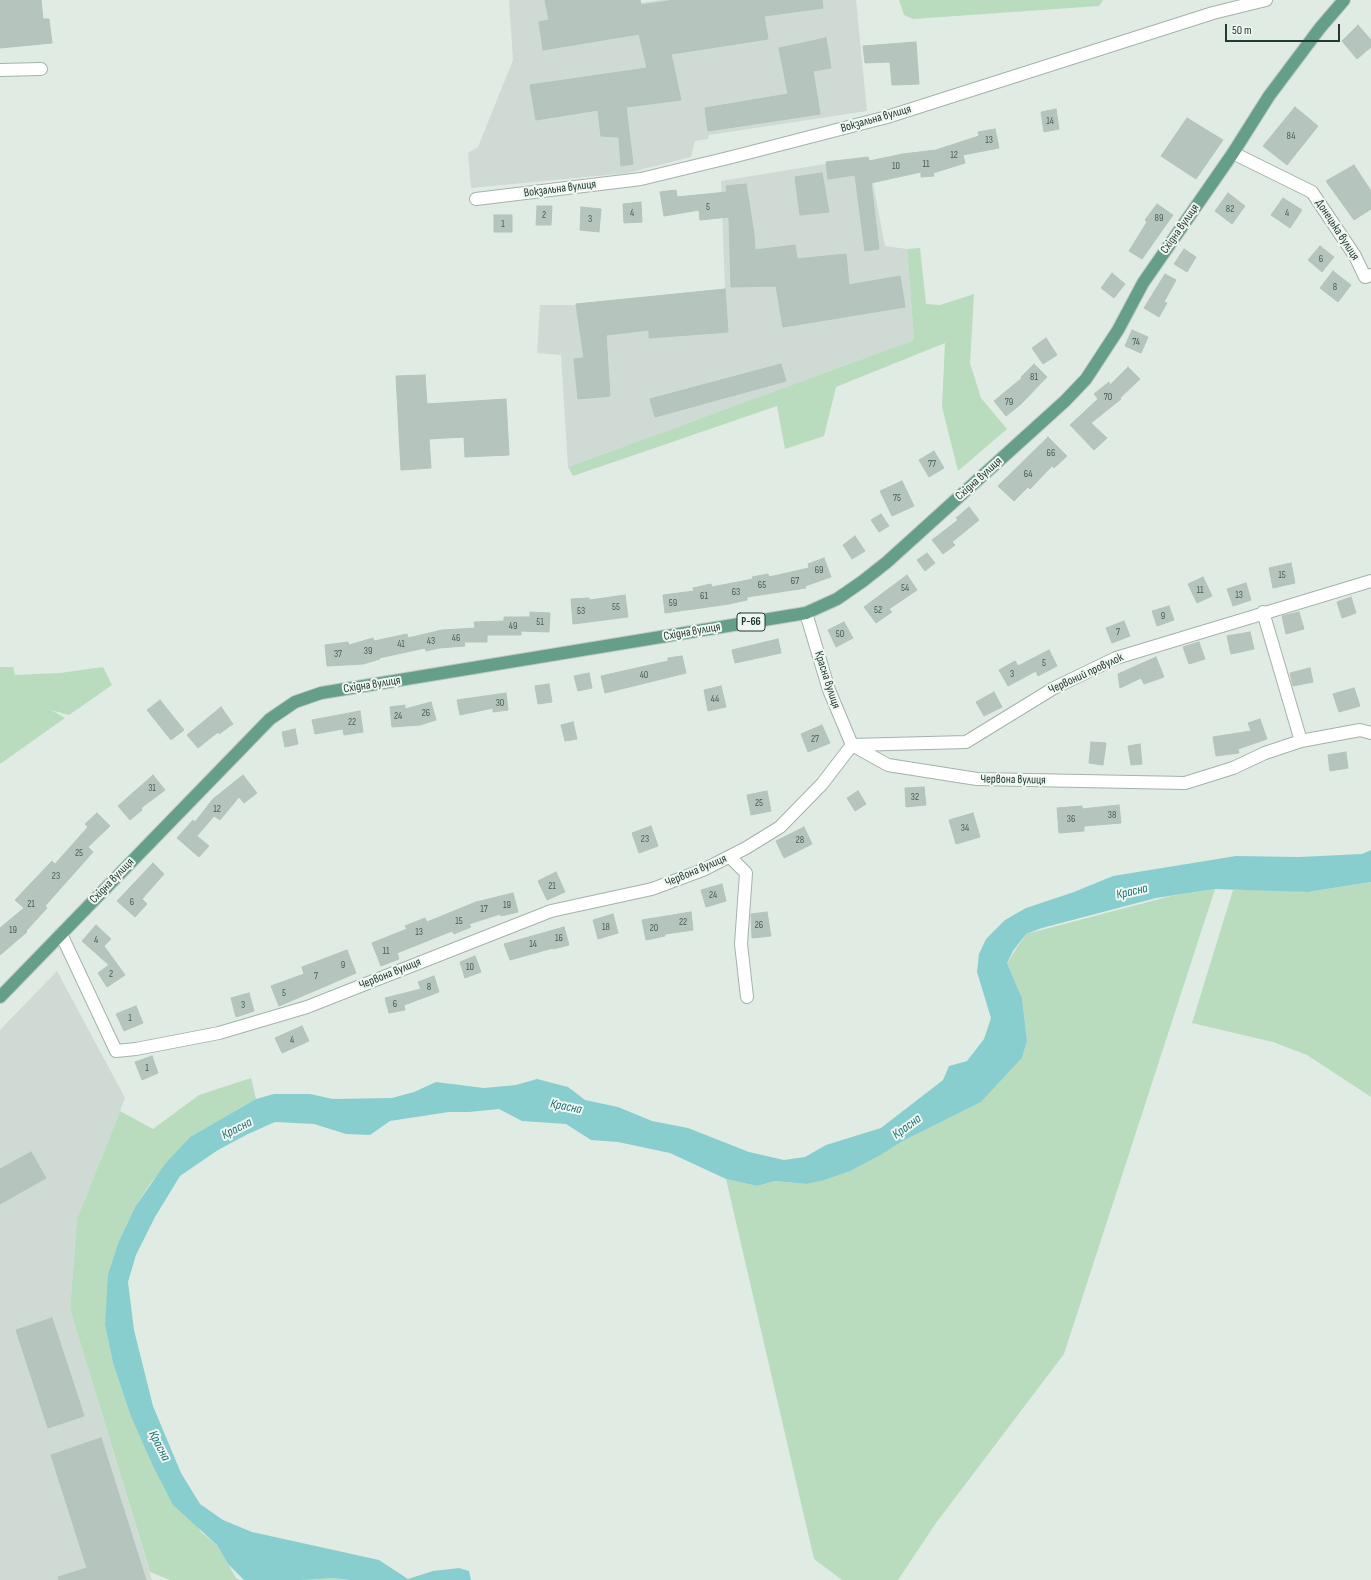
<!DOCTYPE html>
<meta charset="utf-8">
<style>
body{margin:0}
#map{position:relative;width:1371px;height:1580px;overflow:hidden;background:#e0ebe4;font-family:"Sofia Sans Condensed",sans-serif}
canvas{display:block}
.scale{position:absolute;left:1225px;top:24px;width:115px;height:18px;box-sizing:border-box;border:2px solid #213b30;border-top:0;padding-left:5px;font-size:12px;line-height:14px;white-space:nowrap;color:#213b30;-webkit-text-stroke:3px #f0f7f3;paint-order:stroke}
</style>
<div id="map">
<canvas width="1371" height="1580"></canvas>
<div class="scale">50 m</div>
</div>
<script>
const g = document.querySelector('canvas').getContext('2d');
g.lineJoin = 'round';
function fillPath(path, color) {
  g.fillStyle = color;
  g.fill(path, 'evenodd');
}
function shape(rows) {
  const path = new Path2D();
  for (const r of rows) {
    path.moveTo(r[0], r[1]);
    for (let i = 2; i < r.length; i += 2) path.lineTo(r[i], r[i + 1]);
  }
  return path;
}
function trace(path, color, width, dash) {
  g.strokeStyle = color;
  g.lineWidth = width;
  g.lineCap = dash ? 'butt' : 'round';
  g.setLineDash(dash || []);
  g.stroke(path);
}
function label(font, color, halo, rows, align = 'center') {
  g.font = font + ' "Sofia Sans Condensed",sans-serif';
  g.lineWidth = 4;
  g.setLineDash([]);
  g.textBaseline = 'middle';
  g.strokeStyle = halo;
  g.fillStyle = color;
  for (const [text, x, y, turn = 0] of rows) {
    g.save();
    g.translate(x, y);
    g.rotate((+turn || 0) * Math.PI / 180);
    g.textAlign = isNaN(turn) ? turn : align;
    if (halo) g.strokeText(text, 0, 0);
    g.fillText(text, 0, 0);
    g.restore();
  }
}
fillPath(shape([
 [509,0,640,0,641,3,661,0,856,0,867,111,709,135,708,139,695,141,691,157,628,173,471,188,468,153,478,147,513,60],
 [868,157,885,246,907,249,914,340,568,467,561,355,537,353,540,305,573,305,725,289,721,181],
 [57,971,125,1098,77,1219,70,1309,152,1580,0,1580,0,1030]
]), '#cedad3');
fillPath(shape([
 [899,0,1103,0,1099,6,913,19,904,15],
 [920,248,926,304,940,305,974,294,970,363,981,398,1007,429,958,471,942,407,945,343,836,387,824,436,785,449,777,406,573,476,568,467,914,340,907,249],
 [0,667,13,667,15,675,60,673,103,667,112,685,69,715,51,710,65,718,0,764],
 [1371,882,1371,1097,1307,1055,1273,1042,1192,1023,1233,890,1264,889,1308,892],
 [1215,889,1064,1354,936,1523,898,1580,842,1580,814,1559,726,1179,757,1186,775,1181,806,1184,884,1153,901,1142,981,1102,1022,1058,1027,1041,1022,998,1007,963,1026,934,1171,896],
 [251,1078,256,1099,190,1137,150,1184,135,1207,119,1241,105,1325,113,1363,130,1414,201,1532,217,1545,236,1578,240,1580,170,1580,150,1572,70,1309,77,1219,120,1111,153,1129,199,1095],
 [307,1578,326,1578,350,1580,300,1580]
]), '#b9dcbe');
fillPath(shape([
 [1371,850,1371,882,1308,892,1215,889,1156,898,1042,928,1026,934,1013,951,1007,963,1022,998,1027,1041,1022,1058,981,1102,901,1142,884,1153,850,1171,824,1180,806,1184,775,1181,757,1186,726,1179,670,1153,618,1142,591,1140,566,1124,522,1121,499,1109,469,1112,449,1112,390,1121,370,1135,346,1134,314,1124,275,1122,248,1134,218,1150,180,1176,155,1217,136,1255,128,1282,134,1330,153,1406,181,1473,200,1504,223,1520,252,1532,379,1560,408,1579,433,1571,459,1568,469,1571,471,1580,350,1580,330,1578,300,1580,244,1580,228,1564,217,1545,173,1505,153,1466,130,1414,113,1363,105,1325,108,1275,119,1241,135,1207,165,1164,190,1137,256,1099,274,1094,310,1094,333,1099,392,1098,414,1092,436,1082,484,1088,516,1085,537,1079,568,1087,585,1100,618,1107,652,1121,688,1128,749,1152,784,1160,805,1157,826,1145,881,1128,943,1080,949,1066,967,1061,984,1039,991,1018,977,972,979,954,986,939,1005,920,1026,908,1074,892,1113,876,1236,856,1299,857,1362,854]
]), '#89cecf');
const building = shape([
 [0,0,41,0,43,19,49,19,52,43,0,48,0,0],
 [545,0,640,0,641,5,675,0,822,0,823,8,764,16,768,39,671,54,681,100,626,107,633,164,621,166,619,137,601,136,598,110,536,120,530,85,647,68,639,34,543,50,539,22,549,20,545,0],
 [1358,25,1371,40,1371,47,1357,59,1342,41,1358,25],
 [826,38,831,68,813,71,820,114,708,131,705,108,788,94,779,48,826,38],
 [916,42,919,84,892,85,890,62,865,63,863,46,916,42],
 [1295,107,1318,126,1287,165,1263,146,1295,107],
 [1056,109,1059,129,1044,132,1041,112,1056,109],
 [1187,118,1223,140,1196,179,1161,156,1187,118],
 [995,129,999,148,963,155,965,163,933,173,934,176,921,177,921,172,871,183,879,249,865,251,855,175,828,179,826,162,868,157,869,161,903,154,936,150,979,136,978,132,995,129],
 [1354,165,1371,191,1371,209,1354,220,1326,181,1354,165],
 [822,173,829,212,800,215,795,177,822,173],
 [746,184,754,234,755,250,795,245,797,259,846,254,849,285,900,276,905,307,783,327,776,286,731,287,729,217,700,220,699,210,664,216,660,192,676,190,677,197,727,192,726,186,746,184],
 [1228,193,1245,206,1232,224,1215,211,1228,193],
 [1283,198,1302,210,1290,228,1271,215,1283,198],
 [641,202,642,222,624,223,623,204,641,202],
 [1157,204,1173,215,1142,259,1129,251,1147,222,1145,220,1157,204],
 [537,206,552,206,551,225,536,225,537,206],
 [581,207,601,209,599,232,580,230,581,207],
 [494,215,512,215,512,232,494,232,494,215],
 [1320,246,1334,257,1322,272,1308,260,1320,246],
 [1184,249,1196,257,1187,272,1174,264,1184,249],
 [1333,271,1351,285,1338,302,1320,288,1333,271],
 [1112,273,1125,284,1114,298,1101,288,1112,273],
 [1165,274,1176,280,1164,302,1167,303,1159,317,1144,308,1165,274],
 [725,289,728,332,649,338,649,330,606,335,610,396,578,399,574,359,584,358,576,304,725,289],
 [1132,330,1148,337,1141,353,1125,346,1132,330],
 [1046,338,1057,355,1043,364,1032,348,1046,338],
 [781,364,786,381,655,417,650,399,781,364],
 [1034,364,1047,377,1021,404,1006,416,994,401,1022,378,1021,377,1034,364],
 [1128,367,1140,379,1120,398,1121,399,1091,423,1107,438,1094,450,1070,425,1098,399,1094,394,1109,382,1110,385,1128,367],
 [425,375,427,404,506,399,509,455,465,457,464,437,429,439,431,468,401,470,396,376,425,375],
 [1048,437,1067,456,1054,468,1052,466,1030,489,1028,487,1014,501,998,486,1048,437],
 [934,451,944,468,929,477,919,460,934,451],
 [902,481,914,506,892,516,880,491,902,481],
 [969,507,979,520,952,542,955,545,943,554,932,540,958,520,956,518,969,507],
 [881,514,889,526,879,532,871,520,881,514],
 [855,536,865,551,852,559,843,545,855,536],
 [927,553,935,563,925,571,917,560,927,553],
 [824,558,831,577,805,586,806,588,747,597,747,600,729,604,665,613,663,595,694,591,693,588,711,584,712,587,753,579,752,577,768,574,769,577,809,568,808,564,824,558],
 [1291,563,1295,583,1273,588,1269,568,1291,563],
 [907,575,917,590,889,609,892,612,876,623,864,607,907,575],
 [1203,577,1212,596,1197,603,1188,584,1203,577],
 [1246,583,1251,600,1233,606,1227,589,1246,583],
 [625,595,628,617,573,624,571,599,589,598,590,600,625,595],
 [1351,597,1356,613,1342,618,1337,602,1351,597],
 [1169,606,1174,620,1157,626,1152,611,1169,606],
 [530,612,550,613,549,632,521,631,521,635,487,635,487,642,464,642,465,646,439,648,426,651,425,648,379,658,380,659,363,664,327,666,325,645,348,642,349,645,373,638,374,641,407,634,408,638,442,630,475,628,474,622,504,621,504,617,530,617,530,612],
 [1299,612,1304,629,1286,634,1282,616,1299,612],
 [1124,621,1130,636,1112,643,1106,628,1124,621],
 [844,622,853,638,836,647,828,630,844,622],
 [1250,632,1254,649,1231,654,1227,636,1250,632],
 [778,639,781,653,735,663,732,650,778,639],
 [1199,642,1205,659,1189,664,1183,647,1199,642],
 [1049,650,1057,666,1038,676,1036,671,1008,686,999,670,1015,661,1018,666,1049,650],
 [682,656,686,673,605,693,601,676,668,661,668,658,682,656],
 [1156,657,1164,677,1144,684,1141,678,1120,688,1118,674,1156,657],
 [1310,668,1313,682,1293,686,1290,673,1310,668],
 [589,673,592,688,578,691,574,676,589,673],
 [549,684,552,702,538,704,535,686,549,684],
 [721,686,726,707,708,711,704,690,721,686],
 [1354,688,1360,706,1339,712,1333,694,1354,688],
 [994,692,1002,707,984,716,976,702,994,692],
 [506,693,508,710,493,712,493,708,460,715,457,700,506,693],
 [160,700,184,730,171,740,147,710,160,700],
 [431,702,436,720,420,725,392,727,390,707,405,705,405,709,431,702],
 [221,707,233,724,219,734,218,732,198,748,187,735,221,707],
 [360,711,363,732,344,735,343,729,315,734,312,720,360,711],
 [1260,719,1267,739,1238,749,1239,753,1216,756,1213,737,1251,731,1248,723,1260,719],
 [573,722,577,739,565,741,561,725,573,722],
 [822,725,830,743,808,752,801,734,822,725],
 [295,729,298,744,285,747,282,732,295,729],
 [1091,742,1106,743,1103,765,1089,763,1091,742],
 [1140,744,1142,764,1131,765,1128,746,1140,744],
 [1346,752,1348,768,1330,771,1328,755,1346,752],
 [153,775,165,790,141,808,142,810,130,820,118,806,153,775],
 [243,775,257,793,244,803,239,797,220,820,214,816,197,836,209,846,199,857,177,838,193,820,195,822,213,799,243,775],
 [924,787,926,805,906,807,905,788,924,787],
 [767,791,771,811,751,815,747,795,767,791],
 [858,791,866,804,855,811,847,798,858,791],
 [1119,805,1121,823,1084,826,1084,831,1059,833,1057,808,1082,806,1082,809,1119,805],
 [97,813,110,826,88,847,93,852,45,906,47,908,26,931,27,932,0,955,0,928,24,908,15,900,52,861,55,864,88,827,85,824,97,813],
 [973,813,980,837,956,844,949,820,973,813],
 [651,826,658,846,639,853,632,833,651,826],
 [804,827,812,844,784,858,776,841,804,827],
 [153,863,164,874,142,899,147,904,135,917,117,901,153,863],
 [556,872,565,892,547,900,538,881,556,872],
 [722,884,726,901,706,907,701,890,722,884],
 [513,893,518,912,501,916,500,914,469,924,471,927,454,934,452,931,397,953,399,959,381,966,372,943,407,929,405,926,425,918,427,922,476,902,513,893],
 [691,912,693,930,665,934,665,936,646,940,642,920,691,912],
 [767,912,771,936,752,938,751,914,767,912],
 [613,914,618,933,598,939,593,920,613,914],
 [96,925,111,939,104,946,125,975,107,987,98,973,109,965,82,941,96,925],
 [564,927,569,945,553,949,553,948,510,960,504,944,564,927],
 [347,950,356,973,279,1006,271,986,304,974,302,967,347,950],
 [475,956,481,972,465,978,460,962,475,956],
 [434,976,439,992,404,1005,405,1010,389,1013,385,998,421,989,418,982,434,976],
 [249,993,254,1011,236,1017,231,998,249,993],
 [136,1006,143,1023,124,1031,116,1014,136,1006],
 [302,1026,309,1041,282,1053,275,1038,302,1026],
 [152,1056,158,1073,142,1080,135,1062,152,1056],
 [31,1152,46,1178,0,1204,0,1169,31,1152],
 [52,1318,84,1416,48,1428,16,1330,52,1318],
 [101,1438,146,1580,59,1580,58,1577,87,1568,51,1455,101,1438]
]);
fillPath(building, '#b5c5bd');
trace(building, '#b3c4ba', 1);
const street = shape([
 [0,70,41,69],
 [1233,153,1312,192,1355,256,1365,277,1371,275],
 [476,199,641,179,732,157,887,117,1213,13,1266,0],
 [1263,612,1301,741],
 [806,613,829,690,852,745,966,742,1054,688,1116,658,1371,581],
 [730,857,746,873,741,944,747,997],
 [61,934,116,1051,136,1049,219,1033,307,1007,551,911,652,889,703,870,746,848,780,827,822,784,852,745,888,765,977,779,1185,783,1233,768,1265,753,1301,741,1360,730,1371,733]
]);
const primary = shape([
 [0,997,270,719,295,702,321,693,806,613,837,599,863,581,887,562,1065,401,1086,379,1118,330,1143,283,1233,153,1269,96,1320,28,1344,0]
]);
trace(street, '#a3b3aa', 14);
trace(primary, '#c1c8c5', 14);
trace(street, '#fff', 12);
trace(primary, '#659f89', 12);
label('10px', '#465e53', null, [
 ["14",1050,121],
 ["84",1291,136],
 ["13",989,140],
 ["12",954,155],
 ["11",926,164],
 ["10",896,166],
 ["5",708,207],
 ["82",1230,209],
 ["4",632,213],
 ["4",1287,213],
 ["2",544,215],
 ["89",1159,218],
 ["3",590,219],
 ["1",503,224],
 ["6",1321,259],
 ["8",1335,287],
 ["74",1136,342],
 ["81",1034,377],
 ["70",1108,397],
 ["79",1009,402],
 ["66",1051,453],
 ["77",932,464],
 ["64",1028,474],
 ["75",897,498],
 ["69",819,570],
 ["15",1282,575],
 ["67",795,581],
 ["65",762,585],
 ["54",905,588],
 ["11",1200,590],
 ["63",736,592],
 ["13",1239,595],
 ["61",704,596],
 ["59",673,603],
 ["55",616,607],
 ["52",878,610],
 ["53",581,611],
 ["9",1163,616],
 ["51",540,622],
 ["49",513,626],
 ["7",1118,632],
 ["50",840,634],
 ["46",456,638],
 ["43",431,641],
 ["41",401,644],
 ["39",368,651],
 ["37",338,654],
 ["5",1044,663],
 ["3",1012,674],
 ["40",644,675],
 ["44",715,699],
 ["30",500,703],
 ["26",426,713],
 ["24",398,716],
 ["22",352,722],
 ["27",815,739],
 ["31",152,788],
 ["32",915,797],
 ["25",759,803],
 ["12",217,809],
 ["38",1112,815],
 ["36",1071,819],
 ["34",965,828],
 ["23",645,839],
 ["28",800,840],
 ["25",79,853],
 ["23",56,876],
 ["21",552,886],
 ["24",713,895],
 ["6",132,902],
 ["21",31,904],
 ["19",507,905],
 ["17",484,909],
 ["15",459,921],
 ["22",683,922],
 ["26",759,925],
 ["18",606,927],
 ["20",654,928],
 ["19",13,930],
 ["13",419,932],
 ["16",559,938],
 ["4",96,940],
 ["14",533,944],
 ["11",386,951],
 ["9",343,965],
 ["10",470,967],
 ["2",111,974],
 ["7",316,976],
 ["8",429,987],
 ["5",284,993],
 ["6",395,1004],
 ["3",243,1005],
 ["1",130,1018],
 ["4",292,1040],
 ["1",147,1068]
]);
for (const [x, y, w] of [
 [751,622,28]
]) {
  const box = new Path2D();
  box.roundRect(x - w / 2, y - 9, w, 18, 3);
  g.fillStyle = '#f0f7f3';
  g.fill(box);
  trace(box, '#213b30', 1);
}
label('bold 11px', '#213b30', null, [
 ["Р-66",751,622]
]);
label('12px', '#213b30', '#f0f7f3', [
 ["Вокзальна вулиця",876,119,-16],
 ["Вокзальна вулиця",560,189,-7],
 ["Східна вулиця",1180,229,-55],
 ["Донецька вулиця",1337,230,57],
 ["Східна вулиця",979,479,-42],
 ["Східна вулиця",692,632,-10],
 ["Червоний провулок",1086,674,-25],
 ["Красна вулиця",827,680,72],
 ["Східна вулиця",372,685,-9],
 ["Червона вулиця",1013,780,1],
 ["Червона вулиця",696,871,-23],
 ["Східна вулиця",112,881,-46],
 ["Червона вулиця",390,974,-22]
]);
label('italic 13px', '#1d7275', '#f0f7f3', [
 ["Красна",1132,892,-13],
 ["Красна",566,1107,11],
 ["Красна",907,1127,-36],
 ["Красна",237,1129,-27],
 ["Красна",159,1446,63]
]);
</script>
